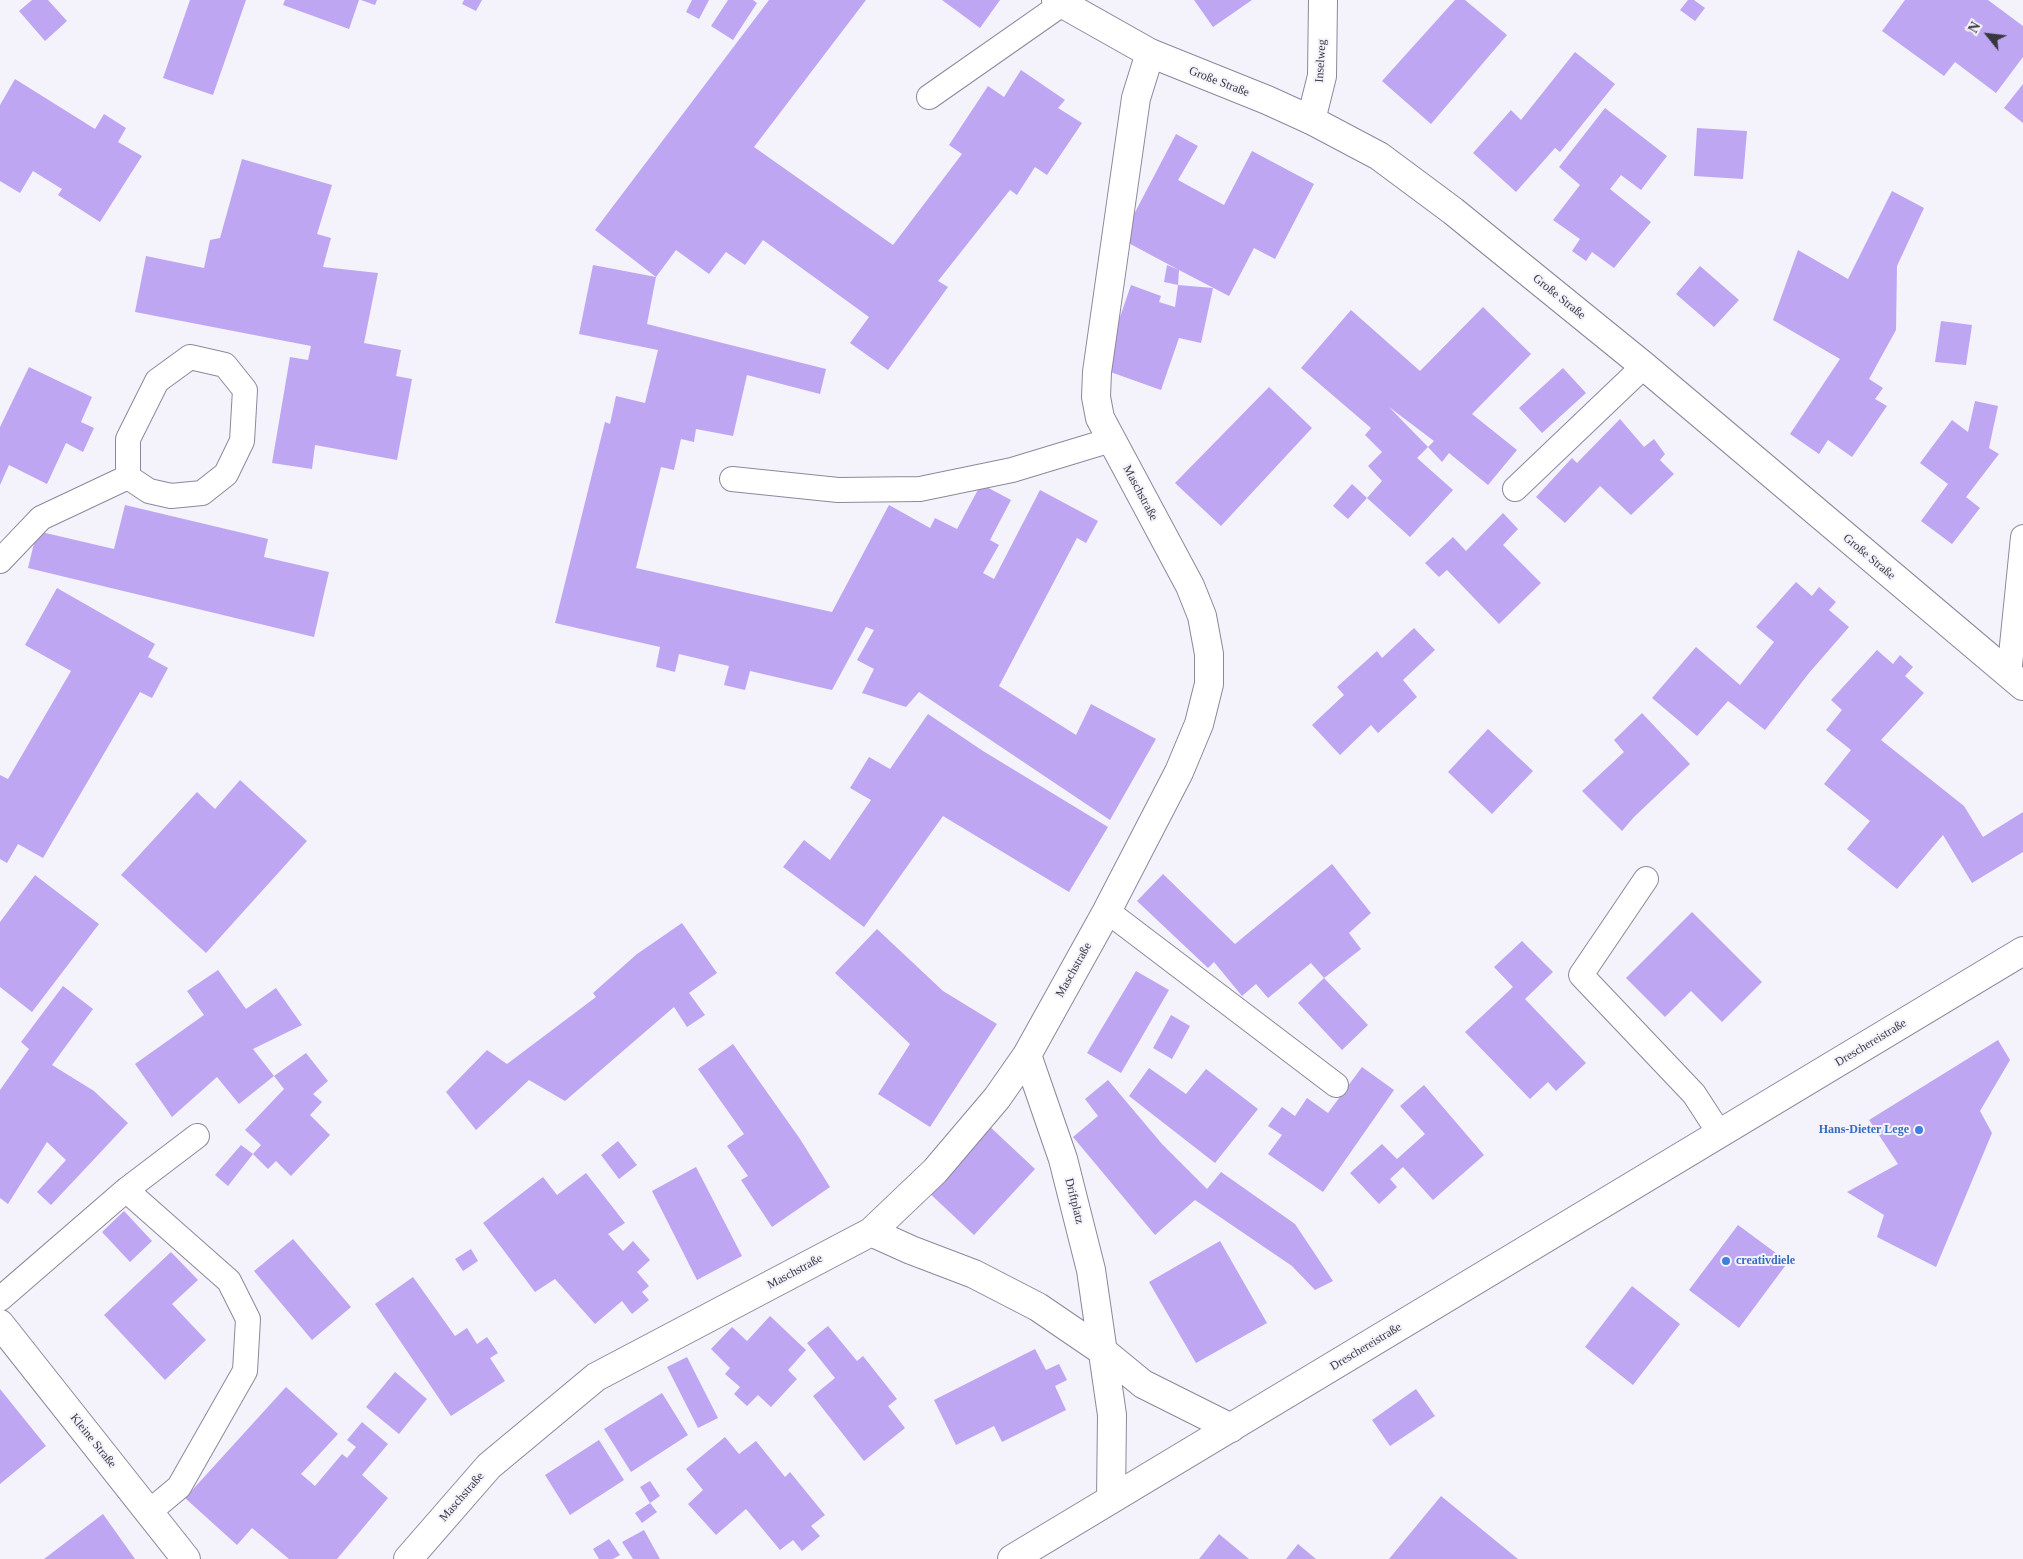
<!DOCTYPE html>
<meta charset="utf-8">
<style>
body{margin:0}
#map{position:relative;width:2023px;height:1559px;overflow:hidden;background:#f4f3fc;font-family:"Times New Roman",serif}
canvas{display:block}
.north{position:absolute;left:1963px;top:10px;width:50px;height:50px;-webkit-text-stroke:4px #f4f3fc;paint-order:stroke;rotate:299deg;font-size:14px;font-weight:700;line-height:20px;text-align:center;color:#383740}
.north::after{content:'';display:block;margin:auto;width:18px;height:22px;background:#383740;clip-path:polygon(50% 0,100% 100%,50% 72%,0 100%)}
</style>
<div id="map">
<canvas width="2023" height="1559"></canvas>
<div class="north">N</div>
</div>
<script>
const g = document.querySelector('canvas').getContext('2d');
g.lineJoin = 'round';
function fillPath(path, color) {
  g.fillStyle = color;
  g.fill(path, 'evenodd');
}
function shape(rows) {
  const path = new Path2D();
  for (const r of rows) {
    path.moveTo(r[0], r[1]);
    for (let i = 2; i < r.length; i += 2) path.lineTo(r[i], r[i + 1]);
  }
  return path;
}
function trace(path, color, width, dash) {
  g.strokeStyle = color;
  g.lineWidth = width;
  g.lineCap = dash ? 'butt' : 'round';
  g.setLineDash(dash || []);
  g.stroke(path);
}
function label(font, color, halo, rows, align = 'center') {
  g.font = font + ' "Times New Roman",serif';
  g.lineWidth = 4;
  g.setLineDash([]);
  g.textBaseline = 'middle';
  g.strokeStyle = halo;
  g.fillStyle = color;
  for (const [text, x, y, turn = 0] of rows) {
    g.save();
    g.translate(x, y);
    g.rotate((+turn || 0) * Math.PI / 180);
    g.textAlign = isNaN(turn) ? turn : align;
    if (halo) g.strokeText(text, 0, 0);
    g.fillText(text, 0, 0);
    g.restore();
  }
}
fillPath(shape([
 [32,0,48,0,67,21,45,41,19,11],
 [190,0,246,0,213,95,163,78],
 [285,0,359,0,349,29,283,5],
 [361,0,377,0,375,5],
 [464,0,482,0,476,11,462,4],
 [692,0,709,0,699,19,686,12],
 [728,0,753,0,757,3,733,40,711,26],
 [769,0,866,0,754,147,893,245,962,154,949,145,988,86,1004,97,1021,70,1065,100,1058,108,1082,123,1047,175,1035,167,1017,195,1010,190,938,281,948,287,888,370,850,343,869,317,763,240,745,265,726,252,709,274,676,250,656,277,595,230],
 [942,0,1000,0,980,28],
 [1194,0,1252,0,1213,27],
 [1455,0,1465,0,1507,35,1431,124,1382,81],
 [1688,0,1694,0,1705,8,1695,21,1680,10],
 [1905,0,1988,0,2023,26,2023,57,1996,93,1955,62,1944,76,1882,31],
 [1575,52,1615,84,1560,152,1555,148,1516,192,1473,153,1511,110,1521,120],
 [15,79,95,129,104,114,126,128,118,142,142,156,100,222,58,195,62,189,33,171,20,193,0,181,0,105],
 [2023,84,2023,123,2004,108],
 [1605,108,1667,156,1641,190,1621,175,1610,189,1651,222,1614,268,1592,252,1586,261,1572,251,1580,239,1553,220,1580,185,1559,167],
 [1697,128,1747,131,1743,179,1694,176],
 [1176,134,1198,146,1178,180,1224,205,1252,151,1314,184,1275,259,1254,248,1229,296,1179,270,1178,285,1164,282,1167,265,1179,270,1121,239],
 [242,159,332,185,317,234,331,238,323,267,378,273,364,343,401,350,396,376,412,379,397,460,315,445,312,469,272,463,290,357,308,360,311,346,135,312,146,256,204,268,210,240,220,238],
 [1892,191,1924,208,1897,266,1896,330,1869,379,1883,388,1875,399,1887,406,1852,457,1828,440,1819,454,1790,434,1840,359,1773,320,1798,250,1848,279],
 [593,265,656,277,647,324,826,369,820,394,747,375,733,436,696,429,694,442,681,439,674,470,661,467,636,568,832,612,889,505,930,528,935,518,957,529,981,484,1011,500,990,540,999,545,983,573,994,579,1040,490,1098,521,1086,543,1077,538,999,686,1076,735,1091,704,1156,739,1110,820,919,692,906,707,862,693,874,669,857,660,874,630,866,627,832,690,750,671,745,690,724,685,729,666,679,654,675,672,656,667,660,647,555,623,605,422,610,424,616,396,645,403,658,350,579,334],
 [1700,266,1739,300,1714,327,1676,294],
 [1131,285,1161,296,1159,302,1175,307,1178,285,1213,288,1201,343,1179,338,1161,390,1102,369],
 [1483,307,1531,354,1472,414,1517,450,1488,485,1449,453,1442,462,1428,447,1417,458,1453,490,1410,537,1367,498,1382,481,1368,466,1382,452,1365,435,1371,428,1301,368,1351,310,1420,371],
 [1389,407,1434,441,1428,447],
 [1941,321,1972,325,1966,365,1935,362],
 [29,367,92,397,81,422,94,428,83,452,66,443,47,484,9,465,0,485,0,427],
 [1563,368,1586,393,1542,433,1519,408],
 [1269,387,1312,428,1221,526,1175,483],
 [1975,401,1998,406,1989,448,1999,454,1966,497,1980,508,1952,544,1921,521,1948,484,1920,463,1952,420,1968,432],
 [1620,419,1644,447,1654,439,1665,454,1660,460,1674,474,1631,515,1600,486,1565,523,1536,497,1572,458,1577,463],
 [1352,484,1367,498,1348,519,1333,506],
 [125,505,268,539,264,557,329,572,314,637,28,568,37,531,114,549],
 [1503,513,1518,529,1503,545,1541,583,1499,624,1447,570,1439,577,1425,563,1453,537,1466,551],
 [1796,582,1812,596,1819,587,1836,602,1829,610,1849,627,1809,673,1765,730,1728,701,1697,736,1652,698,1696,647,1740,685,1774,642,1756,627],
 [57,588,155,644,148,657,168,668,152,698,140,692,43,858,18,844,7,863,0,859,0,775,8,779,71,671,25,645],
 [1414,628,1435,650,1403,680,1417,697,1378,733,1371,725,1340,755,1312,725,1344,695,1337,687,1377,651,1382,658],
 [1877,650,1893,664,1900,655,1913,667,1905,676,1924,693,1881,740,1964,806,1983,837,2023,812,2023,852,1972,883,1943,835,1897,889,1847,849,1870,821,1824,784,1851,750,1826,730,1842,710,1831,700],
 [1642,713,1690,764,1634,817,1622,831,1582,791,1624,752,1614,740],
 [928,714,983,751,1108,827,1069,892,943,816,864,927,783,867,804,840,830,860,871,800,850,788,869,757,890,769],
 [1488,729,1533,771,1492,814,1448,772],
 [240,780,307,841,206,953,121,875,197,792,215,809],
 [1332,864,1371,913,1349,933,1361,949,1324,978,1311,963,1268,998,1256,984,1242,996,1214,962,1208,968,1137,901,1163,874,1235,944],
 [35,875,99,924,32,1012,0,987,0,922],
 [1692,912,1762,982,1722,1022,1691,991,1665,1017,1626,978],
 [682,923,717,973,689,993,705,1015,687,1027,674,1007,565,1101,529,1080,476,1130,446,1092,487,1050,507,1064,596,997,593,993,637,954],
 [877,929,943,991,997,1024,930,1127,878,1094,910,1044,835,973],
 [1522,941,1553,972,1525,999,1586,1063,1556,1091,1548,1082,1530,1099,1465,1032,1513,987,1494,967],
 [218,970,246,1009,276,988,302,1025,253,1049,274,1076,239,1104,217,1077,172,1117,135,1064,204,1015,187,991],
 [1136,971,1169,990,1121,1073,1087,1053],
 [1324,978,1368,1025,1342,1050,1298,1003],
 [63,986,93,1009,52,1065,94,1091,128,1123,51,1205,37,1192,66,1160,47,1142,8,1204,0,1198,0,1090,29,1049,21,1042],
 [1171,1015,1190,1026,1172,1059,1153,1048],
 [1998,1040,2010,1060,1980,1111,1992,1133,1936,1267,1877,1237,1884,1215,1847,1192,1898,1164,1869,1120],
 [733,1044,800,1139,830,1187,772,1227,741,1180,748,1176,727,1146,744,1134,698,1069],
 [306,1053,328,1081,313,1094,322,1102,310,1115,330,1135,291,1176,276,1161,268,1169,253,1154,261,1145,245,1130,284,1089,274,1076],
 [1362,1067,1394,1090,1323,1192,1268,1154,1282,1135,1268,1126,1282,1107,1295,1116,1307,1098,1328,1113],
 [1149,1068,1186,1094,1206,1069,1258,1109,1215,1163,1129,1096],
 [1108,1080,1162,1144,1207,1189,1221,1172,1295,1224,1333,1281,1315,1290,1292,1266,1195,1200,1155,1235,1073,1137,1098,1116,1085,1099],
 [1424,1085,1484,1155,1433,1200,1403,1167,1390,1179,1397,1187,1379,1204,1350,1173,1382,1144,1397,1159,1425,1134,1400,1106],
 [987,1124,1035,1169,974,1235,926,1190],
 [618,1141,637,1165,619,1179,601,1155],
 [241,1145,253,1154,228,1186,215,1175],
 [696,1167,742,1256,697,1280,652,1191],
 [586,1173,625,1223,608,1234,623,1251,633,1241,650,1260,637,1272,649,1286,642,1292,649,1300,632,1314,622,1301,595,1324,555,1279,535,1292,483,1223,543,1177,557,1195],
 [124,1211,152,1241,130,1262,102,1232],
 [1738,1225,1788,1262,1739,1328,1689,1290],
 [293,1239,351,1307,312,1340,254,1271],
 [1220,1241,1267,1323,1196,1363,1149,1282],
 [471,1249,478,1261,463,1271,455,1259],
 [171,1252,198,1280,172,1304,206,1340,165,1380,104,1315],
 [413,1277,455,1336,467,1328,477,1344,487,1337,498,1353,490,1358,505,1381,451,1416,375,1304],
 [1632,1286,1680,1324,1633,1385,1585,1347],
 [770,1316,806,1350,788,1370,797,1379,771,1407,758,1395,747,1406,734,1394,740,1387,725,1374,730,1368,711,1349,732,1327,747,1341],
 [828,1326,857,1361,863,1356,897,1399,888,1406,905,1428,864,1461,813,1396,835,1378,807,1343],
 [1035,1349,1046,1370,1059,1364,1067,1380,1055,1386,1066,1410,1002,1442,994,1426,956,1445,934,1400],
 [687,1357,718,1418,698,1428,667,1367],
 [395,1372,427,1399,399,1434,366,1407],
 [286,1387,338,1434,301,1474,315,1486,342,1454,347,1458,356,1447,347,1440,362,1422,388,1444,362,1475,388,1498,337,1559,289,1559,252,1528,237,1545,185,1498],
 [0,1389,46,1446,0,1484],
 [1416,1389,1435,1416,1390,1446,1372,1420],
 [662,1393,688,1435,631,1472,604,1429],
 [725,1437,739,1454,756,1441,785,1477,790,1472,825,1515,811,1526,820,1536,802,1551,793,1540,780,1550,746,1509,716,1535,688,1504,703,1490,686,1469],
 [599,1440,624,1480,570,1515,545,1475],
 [650,1481,660,1496,650,1503,640,1487],
 [1441,1496,1518,1559,1389,1559],
 [650,1503,657,1512,642,1523,635,1513],
 [103,1514,135,1559,44,1559],
 [644,1530,660,1559,633,1559,622,1542],
 [1219,1534,1249,1559,1199,1559],
 [609,1539,620,1555,613,1559,599,1559,593,1549],
 [1298,1544,1316,1559,1286,1559]
]), '#bea6f2');
const service = shape([
 [929,97,1062,4],
 [190,357,225,365,245,390,242,441,226,474,202,493,171,496,149,491,128,477,128,439,157,381,190,357],
 [732,479,838,490,920,489,1012,470,1111,440],
 [1515,489,1644,366],
 [0,561,41,518,128,477],
 [2009,675,2023,537],
 [1646,879,1581,975,1694,1094,1720,1134],
 [1107,911,1336,1085],
 [126,1190,229,1281,248,1319,245,1371,179,1487,149,1512],
 [0,1299,126,1190,197,1136]
]);
const minor = shape([
 [1311,120,1322,76,1323,0],
 [1027,1055,1063,1159,1091,1270,1112,1415,1111,1499],
 [871,1232,911,1250,974,1274,1038,1307,1104,1352,1143,1384,1231,1428],
 [0,1324,186,1559],
 [408,1559,489,1466,596,1377,871,1232,935,1171,997,1098,1027,1055,1107,911,1179,772,1199,724,1209,684,1209,654,1202,616,1190,586,1100,418,1096,397,1097,372,1136,98,1150,53]
]);
const tertiary = shape([
 [1012,1559,2023,951]
]);
const secondary = shape([
 [1056,0,1150,53,1267,100,1311,120,1379,156,1453,211,1644,366,2023,686]
]);
trace(service, '#8c889c', 26);
trace(minor, '#8c889c', 30);
trace(tertiary, '#8c889c', 30);
trace(secondary, '#8c889c', 30);
trace(service, '#fff', 24);
trace(minor, '#fff', 28);
trace(tertiary, '#fff', 28);
trace(secondary, '#fff', 28);
for (const [x, y, r, color] of [
 [1919,1130,5,"#3f7fe0"],
 [1726,1261,5,"#3f7fe0"]
]) {
  const dot = new Path2D();
  dot.arc(x, y, r, 0, 2 * Math.PI);
  g.fillStyle = color;
  g.fill(dot);
  trace(dot, '#f4f3fc', 2);
}
label('12px', '#383740', '#f4f3fc', [
 ["Inselweg",1321,61,-86],
 ["Große Straße",1219,82,21],
 ["Große Straße",1559,297,39],
 ["Maschstraße",1140,493,62],
 ["Große Straße",1869,557,40],
 ["Maschstraße",1074,970,-61],
 ["Dreschereistraße",1871,1043,-31],
 ["Driftplatz",1074,1201,76],
 ["Maschstraße",795,1272,-28],
 ["Dreschereistraße",1366,1347,-31],
 ["Kleine Straße",93,1441,51],
 ["Maschstraße",462,1497,-49]
]);
label('bold 12px', '#366cbe', '#f4f3fc', [
 ["Hans-Dieter Lege",1909,1130],
 ["creativdiele",1736,1261,"left"]
], 'right');
</script>
